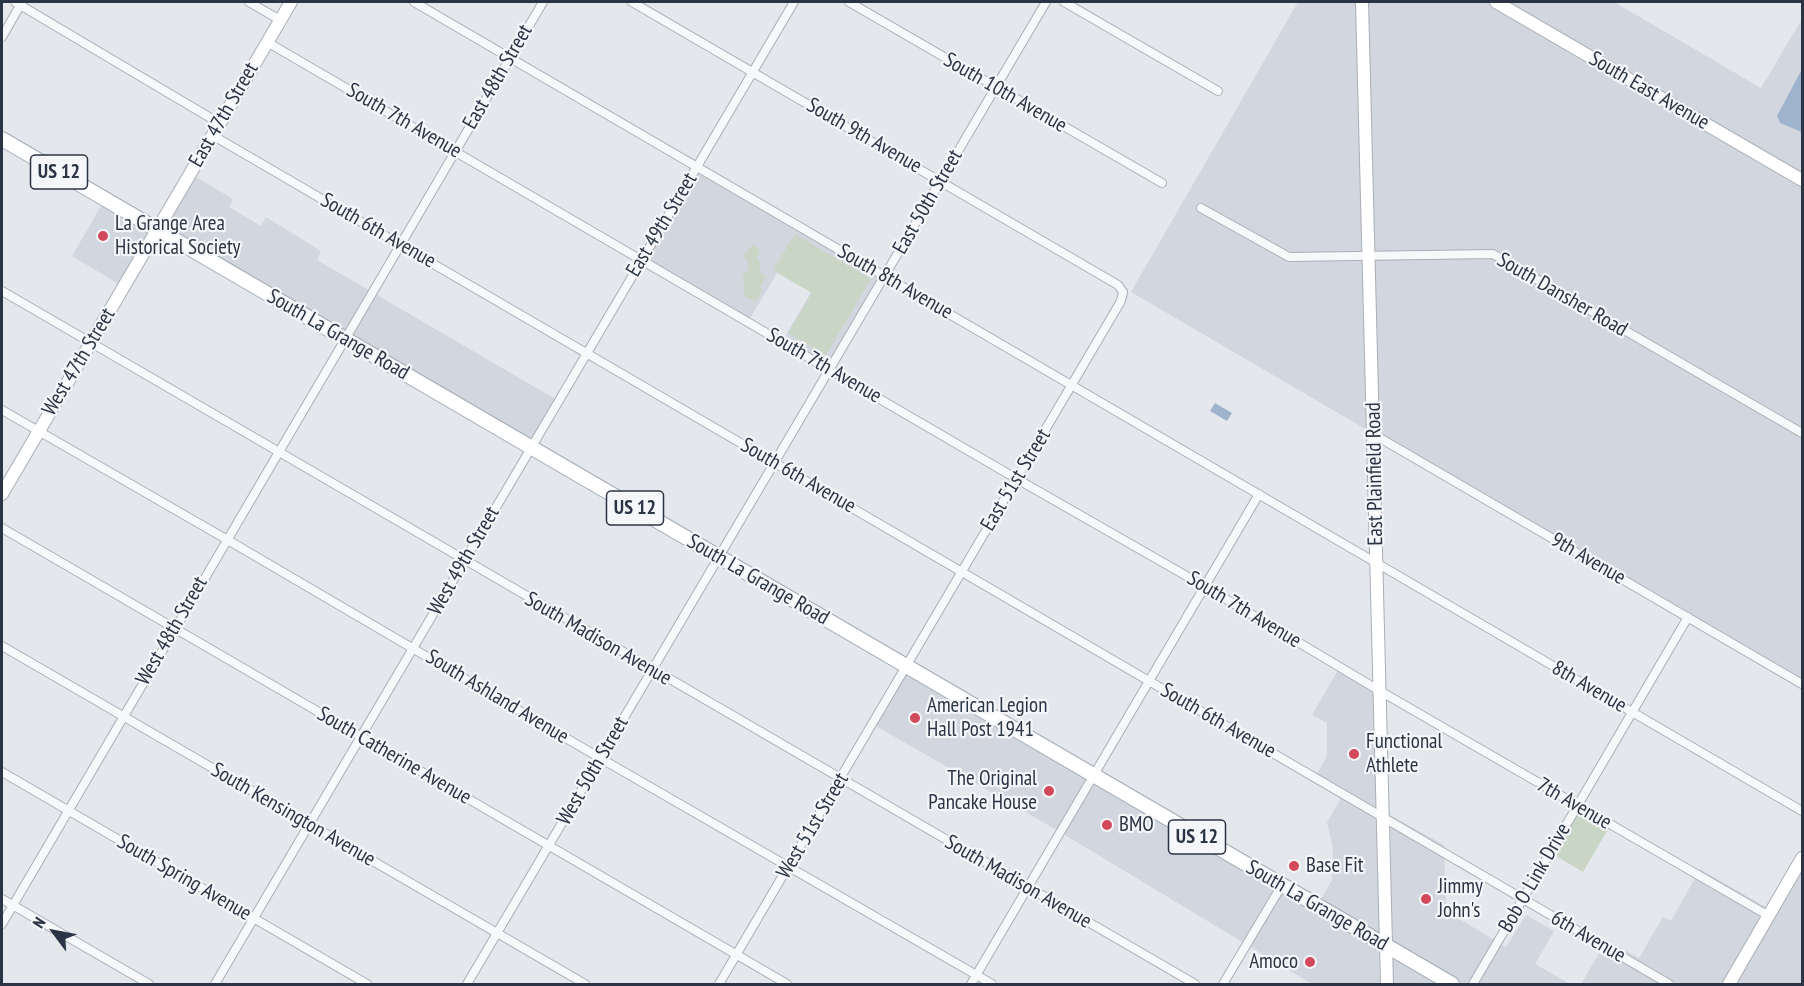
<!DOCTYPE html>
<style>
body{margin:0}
#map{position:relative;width:1804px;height:986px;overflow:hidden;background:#e4e7ec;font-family:"PT Sans Narrow",sans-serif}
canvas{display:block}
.frame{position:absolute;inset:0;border:3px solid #2b3445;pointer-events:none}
.north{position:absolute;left:24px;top:902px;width:60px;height:60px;-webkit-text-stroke:4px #f4f6f9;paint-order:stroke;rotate:302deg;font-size:16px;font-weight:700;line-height:24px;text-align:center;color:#2b3445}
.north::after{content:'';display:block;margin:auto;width:21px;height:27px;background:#2b3445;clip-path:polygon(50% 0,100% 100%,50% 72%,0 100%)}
</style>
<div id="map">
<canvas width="1804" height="986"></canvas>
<div class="frame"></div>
<div class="north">N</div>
</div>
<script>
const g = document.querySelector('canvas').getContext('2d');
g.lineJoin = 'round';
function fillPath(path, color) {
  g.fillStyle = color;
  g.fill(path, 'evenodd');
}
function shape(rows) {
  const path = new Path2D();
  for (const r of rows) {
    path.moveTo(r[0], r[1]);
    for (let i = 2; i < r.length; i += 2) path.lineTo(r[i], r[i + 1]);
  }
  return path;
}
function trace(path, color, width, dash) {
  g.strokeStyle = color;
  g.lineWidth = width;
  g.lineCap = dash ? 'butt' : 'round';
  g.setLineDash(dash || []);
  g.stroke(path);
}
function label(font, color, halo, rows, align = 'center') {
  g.font = font + ' "PT Sans Narrow",sans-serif';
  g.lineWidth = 4.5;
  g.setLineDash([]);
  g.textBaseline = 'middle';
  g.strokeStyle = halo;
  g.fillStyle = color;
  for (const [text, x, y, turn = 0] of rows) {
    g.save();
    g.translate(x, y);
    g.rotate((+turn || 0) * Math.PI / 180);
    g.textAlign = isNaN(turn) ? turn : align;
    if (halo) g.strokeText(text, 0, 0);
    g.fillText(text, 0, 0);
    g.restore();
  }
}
fillPath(shape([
 [1298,2,1614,2,1761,88,1802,19,1802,690,1390,449,1367,430,1131,292],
 [697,168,883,276,829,368,783,340,811,292,777,273,749,320,644,258],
 [191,174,233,199,229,207,261,226,266,217,321,251,317,260,557,400,530,444,160,226],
 [105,199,155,227,122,286,72,256],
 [1338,670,1376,693,1384,943,1318,904,1332,880,1333,849,1327,822,1341,798,1312,782,1327,756,1327,723,1312,715],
 [908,671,1379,950,1380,984,1312,984,1060,832,876,726],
 [1390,815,1444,845,1446,911,1506,947,1526,915,1554,931,1535,964,1570,984,1464,984,1392,942],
 [1802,863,1802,984,1732,984],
 [1700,869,1769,909,1725,984,1581,984,1607,940,1639,958,1663,917,1671,921],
 [1389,950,1447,984,1391,984]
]), '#d2d6de');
fillPath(shape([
 [795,234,871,279,826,355,788,333,812,293,773,270],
 [754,245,760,250,757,258,761,265,759,272,766,277,760,287,762,289,759,298,754,301,745,297,743,279,743,276,749,269,748,262,744,256,751,246],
 [1582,815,1608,829,1583,872,1553,854,1573,820,1577,816]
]), '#c9d6c5');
fillPath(shape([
 [1802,69,1802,132,1780,123,1777,116],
 [1215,403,1232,413,1227,421,1210,411]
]), '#9fb4cc');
const minor = shape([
 [15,2,219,123],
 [249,2,280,20],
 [414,2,1802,811],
 [632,2,1118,285,1123,292,1121,301,719,984],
 [849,2,1162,183],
 [1064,2,1218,91],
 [2,37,22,2],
 [267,42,1017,479,1204,586,1380,691,1769,916],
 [212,135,1669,984],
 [1201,208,1289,257,1493,254,1802,433],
 [2,291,1195,984],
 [2,410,226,539,600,758,992,984],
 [1373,434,1802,684],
 [2,528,787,984],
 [2,646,585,984],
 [2,772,367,984],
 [2,899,149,984],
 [2,924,543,2],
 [215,984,794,2],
 [467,984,1046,2],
 [971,984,1259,494],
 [1223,984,1282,885],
 [1473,984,1688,617]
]);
const secondary = shape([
 [1362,2,1387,984],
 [1496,2,1802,180],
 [2,494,291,2],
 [1729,984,1802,858]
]);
const primary = shape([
 [2,139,1452,984]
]);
trace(minor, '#a9aeb7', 10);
trace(secondary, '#a9aeb7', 14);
trace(primary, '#a3abb8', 16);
trace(minor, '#f7f8fa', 8);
trace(secondary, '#fff', 12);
trace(primary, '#fff', 14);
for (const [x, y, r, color] of [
 [103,236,6,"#d1495b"],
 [915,718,6,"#d1495b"],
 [1354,754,6,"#d1495b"],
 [1049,791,6,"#d1495b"],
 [1107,825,6,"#d1495b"],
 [1294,866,6,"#d1495b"],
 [1426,899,6,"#d1495b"],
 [1310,962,6,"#d1495b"]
]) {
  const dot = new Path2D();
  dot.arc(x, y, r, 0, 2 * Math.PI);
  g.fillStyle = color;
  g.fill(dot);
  trace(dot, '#f4f6f9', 2);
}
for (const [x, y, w] of [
 [59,172,57],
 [635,508,57],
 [1197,837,57]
]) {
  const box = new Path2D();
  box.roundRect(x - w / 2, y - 17, w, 34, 4.5);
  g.fillStyle = '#f4f6f9';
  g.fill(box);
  trace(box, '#2b3445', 1.5);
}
label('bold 20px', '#2b3445', null, [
 ["US 12",59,172],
 ["US 12",635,508],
 ["US 12",1197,837]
]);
label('21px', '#2b3445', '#f4f6f9', [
 ["East 48th Street",498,77,-60],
 ["South East Avenue",1649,91,30],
 ["South 10th Avenue",1005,93,30],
 ["East 47th Street",224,115,-60],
 ["South 7th Avenue",404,121,30],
 ["South 9th Avenue",864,136,30],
 ["East 50th Street",928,202,-60],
 ["East 49th Street",662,225,-59],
 ["South 6th Avenue",378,231,30],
 ["South 8th Avenue",895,282,30],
 ["South Dansher Road",1562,295,30],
 ["South La Grange Road",338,335,30],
 ["West 47th Street",79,362,-59],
 ["South 7th Avenue",824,366,30],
 ["East Plainfield Road",1375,474,-91],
 ["South 6th Avenue",798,476,30],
 ["East 51st Street",1016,480,-59],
 ["9th Avenue",1588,559,30],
 ["West 49th Street",464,561,-60],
 ["South La Grange Road",758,580,30],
 ["South 7th Avenue",1244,610,31],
 ["West 48th Street",172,631,-60],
 ["South Madison Avenue",598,639,30],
 ["8th Avenue",1589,687,30],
 ["South Ashland Avenue",497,697,31],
 ["South 6th Avenue",1218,721,30],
 ["South Catherine Avenue",394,756,30],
 ["West 50th Street",593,771,-60],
 ["7th Avenue",1574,804,30],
 ["South Kensington Avenue",293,815,30],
 ["West 51st Street",813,826,-59],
 ["South Spring Avenue",184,878,30],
 ["Bob O Link Drive",1535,878,-60],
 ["South Madison Avenue",1018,882,30],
 ["South La Grange Road",1317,906,30],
 ["6th Avenue",1588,937,30]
]);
label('21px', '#2b3445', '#f4f6f9', [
 ["La Grange Area",115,224],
 ["Historical Society",115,248],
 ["American Legion",927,706],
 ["Hall Post 1941",927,730],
 ["Functional",1366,742],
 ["Athlete",1366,766],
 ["The Original",1037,779,"right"],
 ["Pancake House",1037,803,"right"],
 ["BMO",1119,825],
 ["Base Fit",1306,866],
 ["Jimmy",1438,887],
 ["John's",1438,911],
 ["Amoco",1298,962,"right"]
], 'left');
</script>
